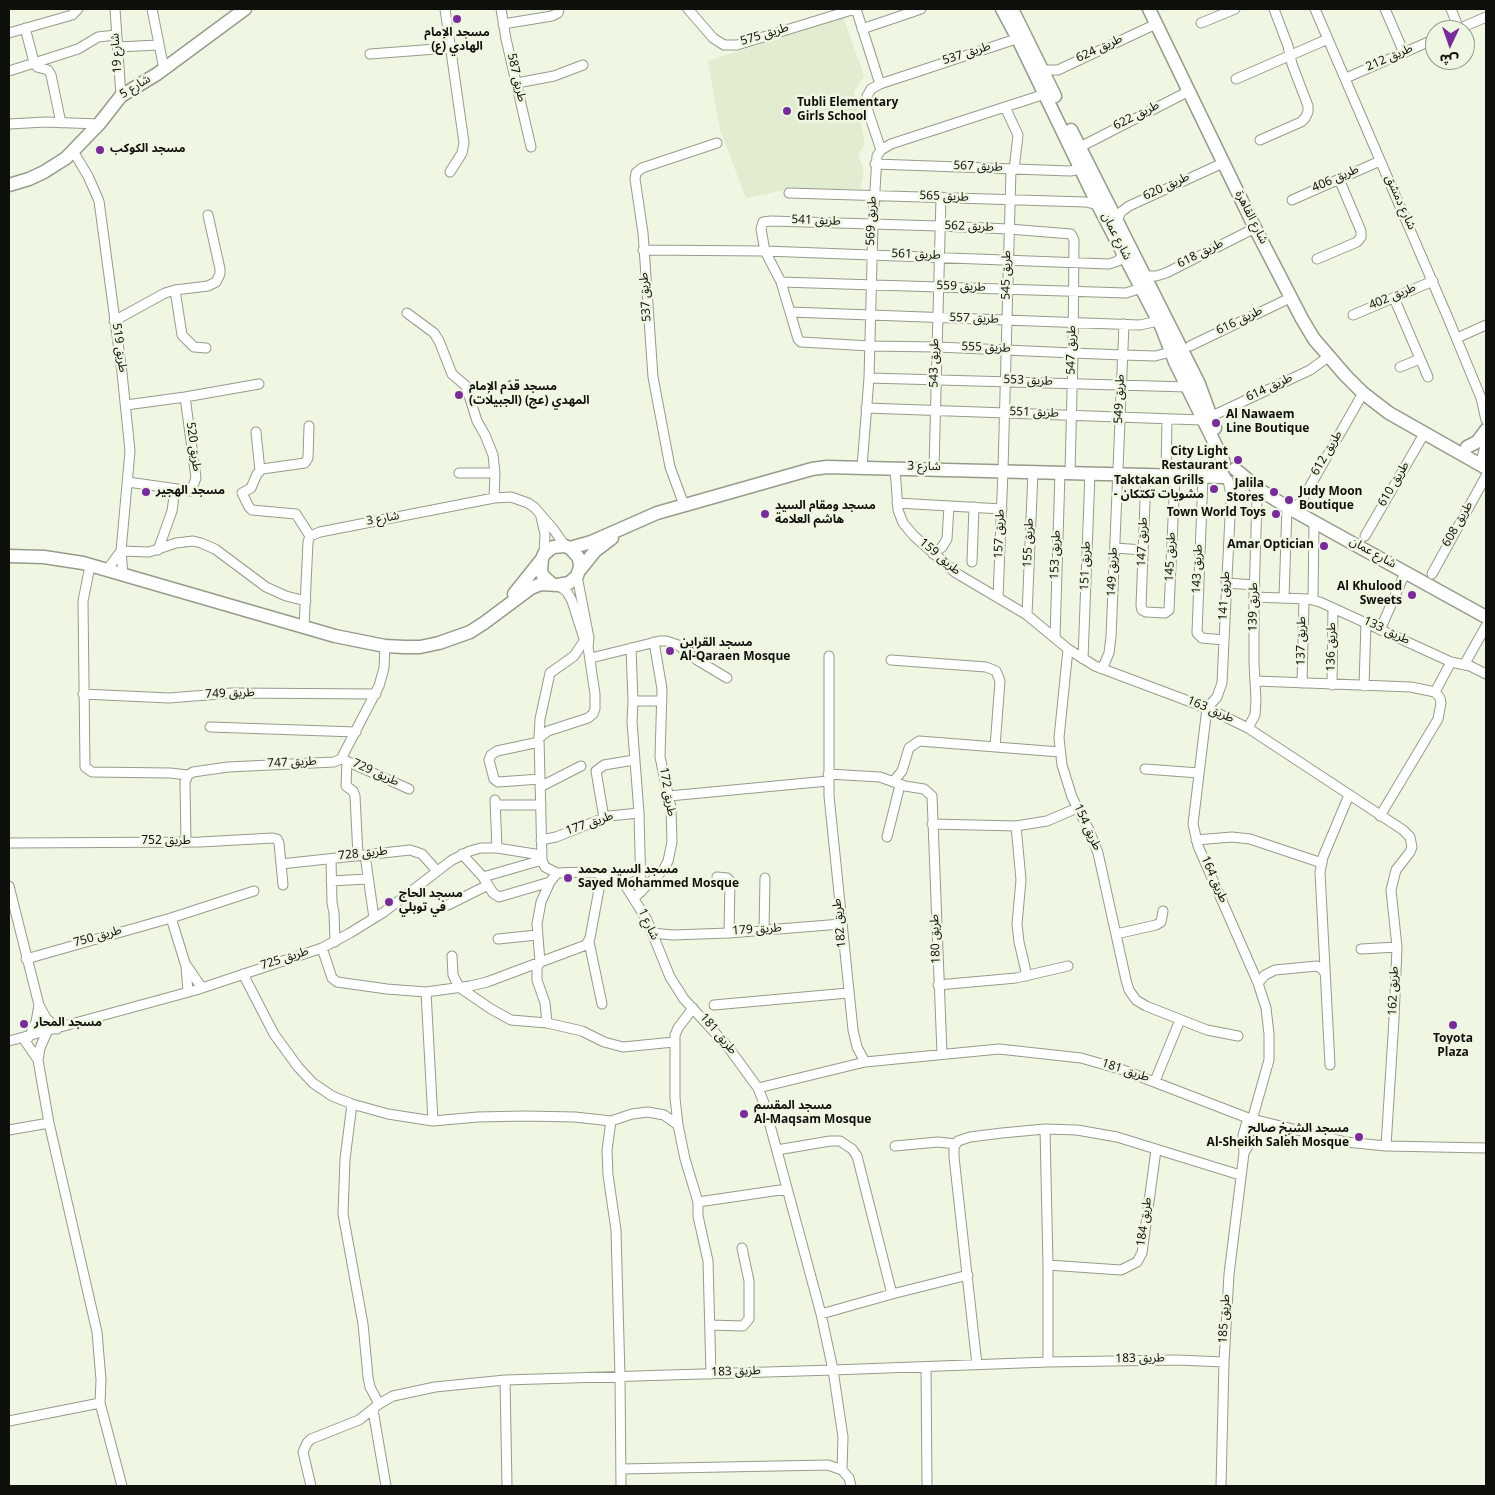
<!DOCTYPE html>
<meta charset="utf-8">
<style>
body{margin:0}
#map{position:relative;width:1495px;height:1495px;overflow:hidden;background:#eff7e3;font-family:Georgia,"Noto Sans Arabic",serif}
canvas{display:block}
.frame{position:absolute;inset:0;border:10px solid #0e110b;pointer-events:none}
.north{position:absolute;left:1425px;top:20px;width:50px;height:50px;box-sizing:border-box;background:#eff7e3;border:1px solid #959b8d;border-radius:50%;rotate:183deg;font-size:14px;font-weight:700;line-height:20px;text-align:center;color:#0e110b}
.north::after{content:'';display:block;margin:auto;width:18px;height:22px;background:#792a9c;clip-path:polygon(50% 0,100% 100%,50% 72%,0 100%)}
</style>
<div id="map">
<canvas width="1495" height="1495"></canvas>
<div class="frame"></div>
<div class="north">ش</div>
</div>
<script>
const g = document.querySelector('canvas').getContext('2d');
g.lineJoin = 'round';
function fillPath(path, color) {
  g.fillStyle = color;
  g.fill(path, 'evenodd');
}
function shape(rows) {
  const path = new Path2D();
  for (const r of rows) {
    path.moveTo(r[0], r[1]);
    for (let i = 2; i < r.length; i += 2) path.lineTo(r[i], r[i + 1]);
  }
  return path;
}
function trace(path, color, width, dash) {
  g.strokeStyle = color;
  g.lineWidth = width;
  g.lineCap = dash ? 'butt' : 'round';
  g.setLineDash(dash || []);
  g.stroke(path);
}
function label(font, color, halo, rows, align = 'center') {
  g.font = font + ' Georgia,"Noto Sans Arabic",serif';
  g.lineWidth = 5;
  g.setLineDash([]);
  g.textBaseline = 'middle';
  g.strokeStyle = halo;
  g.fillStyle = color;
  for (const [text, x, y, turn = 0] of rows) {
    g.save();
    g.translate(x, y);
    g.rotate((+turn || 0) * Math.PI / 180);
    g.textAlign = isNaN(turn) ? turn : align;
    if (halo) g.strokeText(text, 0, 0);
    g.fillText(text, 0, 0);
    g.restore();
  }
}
fillPath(shape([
 [843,17,864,76,854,92,865,143,858,155,864,172,860,189,790,189,746,198,720,130,708,61]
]), '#e1ecd1');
const street = shape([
 [115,9,121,96],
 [152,9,164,69],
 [445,9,464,143,462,153,450,172],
 [501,9,506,39,531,147],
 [688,9,713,38,724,45,737,45,855,9],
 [856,9,880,84],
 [1315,9,1448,318,1481,398,1486,420],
 [1385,9,1404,53],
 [1451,9,1459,29],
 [1201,23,1235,9],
 [503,24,552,16,558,13,559,9],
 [25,28,34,62,37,67,48,70,51,75,61,123],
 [862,29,921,9],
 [1456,30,1486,17],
 [9,33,72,15,78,9],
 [117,47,159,45],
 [370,54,449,48],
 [1043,70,1058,70,1156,24],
 [9,71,78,49,98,37,116,35],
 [1346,78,1435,39],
 [1236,79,1328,39],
 [517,83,554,76,583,65],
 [1005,107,1018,135,1014,170],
 [9,124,45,122,99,124],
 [1260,140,1301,122,1305,118,1308,112,1308,106,1292,64,1288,46,1274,9],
 [1086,144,1189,91],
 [881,150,866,105,867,96,871,89,880,84,1022,37],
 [73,151,88,176,99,201,122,373,130,451,121,551,123,575],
 [875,164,1070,171,1081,169],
 [789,193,1086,202,1098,205],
 [1292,200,1380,161],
 [1117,220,1121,212,1129,206,1223,163],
 [643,250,765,251,1109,264,1118,261,1124,253],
 [1317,259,1357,242,1361,237,1361,231,1339,179],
 [1145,276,1156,276,1166,273,1255,228],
 [781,282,1126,293,1141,288],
 [175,290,182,335,194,347,206,348],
 [1394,298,1428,377],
 [790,312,1140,325,1158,321],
 [407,313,434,333,439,341,452,374,466,386,477,421,485,435,493,455,495,473,494,498],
 [1353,315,1433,281],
 [114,321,165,293,175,290,208,286,216,282,220,274,220,269,208,215],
 [1457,338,1486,325],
 [1190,346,1290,298],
 [1400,367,1420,359],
 [869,378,1188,387],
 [126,405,185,397,259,384],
 [866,408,1202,420],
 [1210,417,1310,370,1328,357],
 [309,426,308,458,305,463,262,469,257,474,251,488,242,493,249,507,252,510,296,514,310,536],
 [256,432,260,471],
 [1480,465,1486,443],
 [862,467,869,378,873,224,877,156,881,150,891,144,1045,94],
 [895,468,898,510,903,523,914,536,956,573,1027,615,1068,649,1095,666,1207,708,1248,728,1403,830,1410,837,1412,847,1410,852,1396,870,1391,890,1397,947,1394,1019,1386,1146],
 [934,469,941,197],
 [1070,472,1073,353,1074,240,1071,234,1009,229,939,226,771,221,763,222,761,229,765,251,781,282,798,339,801,342,870,346,937,347,1006,350,1073,353,1123,355,1155,356,1171,352],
 [459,473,495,473],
 [1146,475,1141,606,1142,610,1146,612,1165,613,1169,610,1175,475],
 [1166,475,1167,420],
 [1203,476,1197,633,1202,638,1224,640],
 [1228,480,1231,495,1222,683,1217,697,1207,708,1193,824,1198,846,1258,983,1266,1008,1269,1034,1269,1060,1252,1120],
 [128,482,191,491,196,478,185,397],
 [897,503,1002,509],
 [684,505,670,467,653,377,643,233,635,179,636,173,642,168,717,143],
 [541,517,545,534,544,554],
 [1365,536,1424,434],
 [1115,548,1143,550],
 [158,550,172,511,175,489],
 [121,551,149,552,176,543,193,541,201,543,215,549,266,587,286,596,306,601],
 [933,554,942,547,947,539,949,506],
 [972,562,974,507],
 [90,566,83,601,85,767,92,772,170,773,188,775],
 [107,570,121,551],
 [1432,574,1486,476],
 [577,576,589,638,588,647,595,694,595,709,593,714,588,718,548,731,539,738,542,860,545,867,557,873,585,872,602,873,615,877,625,885,647,920,670,977,684,999,728,1047,758,1088,764,1103,821,1314,833,1370,843,1437,842,1470],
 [1226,583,1255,585],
 [558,585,567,592,572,601,585,642],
 [1254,597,1308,599,1320,602,1451,662,1470,666,1486,674],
 [998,598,1003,470,1011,169],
 [1284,598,1287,507,1295,506,1301,502,1363,393],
 [1313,600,1314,522],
 [1027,615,1033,471],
 [304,627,308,542,310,536,320,532,494,498,511,497,528,503,535,508,554,530,565,546],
 [1380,630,1405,573],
 [1055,638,1060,472],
 [631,648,633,701,632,722,639,813,641,892],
 [1068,649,1059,738,1062,765,1072,797,1089,830,1098,853,1126,980,1129,990,1136,1000,1146,1006,1207,1030,1238,1036],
 [829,656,829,796,853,1030,857,1047,865,1062],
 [591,658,660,641,666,641,678,645,697,660,727,678],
 [1083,659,1090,473],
 [891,660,986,667,996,671,1000,681,995,747],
 [1464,665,1486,626],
 [1102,669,1109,653,1111,637,1124,324],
 [1256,681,1411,687,1435,692,1440,698,1441,703,1438,719,1380,816],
 [1302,683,1304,599],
 [1332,685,1333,608],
 [1364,686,1366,623],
 [1435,692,1451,662],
 [83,694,169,698,232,693,376,694],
 [633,701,662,701],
 [210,727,356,732],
 [1248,728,1255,715,1256,700,1254,663,1254,597,1257,499,1254,486],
 [539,738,540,719,550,673,574,656,584,641],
 [539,742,497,751,491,755,489,760,494,779,498,782,540,779],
 [344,760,409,789],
 [347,761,346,786,353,791,355,796,358,856],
 [1145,769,1199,773],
 [828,774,880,777,905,786,924,789,932,796,942,1054],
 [893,782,902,771,909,748,919,741,1060,752],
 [540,787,581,766],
 [669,796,828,781],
 [495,800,497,848],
 [495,805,541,805],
 [604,818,596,771,604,765,634,760],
 [932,824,1016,826,1047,821,1077,808],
 [1016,826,1021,880,1017,924,1019,942,1027,976],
 [887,837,900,785],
 [541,840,556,837,609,816,639,813],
 [1196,840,1232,837,1250,839,1322,863],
 [186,842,185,782,188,775,193,772,228,767,334,762,341,759,379,686,384,668,385,646],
 [9,843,200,842,273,838,277,839,279,843,283,885],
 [462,854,483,877,493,893,499,897,550,882],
 [365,855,374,918],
 [331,859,332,903,334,913,335,942],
 [281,864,410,850,422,854,437,871],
 [483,877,542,860],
 [615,877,641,869],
 [717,877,727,878,730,881,729,933],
 [331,881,367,879],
 [9,886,39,1005,46,1018,57,1029],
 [634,898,664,869,668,861,672,842,671,808,660,757,662,689,654,642],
 [448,905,488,885],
 [171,918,186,966,188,992],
 [764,931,765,878],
 [652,933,673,935,729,933,841,924],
 [1116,934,1156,925,1161,922,1163,911],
 [498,939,537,935],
 [589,942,602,1004],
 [322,948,332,978,337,982,387,989,426,992,470,986,487,982,586,945,590,938,602,873],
 [1361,949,1397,947],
 [452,956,453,975,459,987,491,1009,511,1020,547,1023,582,1031,604,1042,623,1047,674,1042],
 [26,959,171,918,254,891],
 [187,966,202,988],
 [243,974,274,1034,298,1067,313,1083,332,1096,352,1104,388,1114,433,1121,478,1117,525,1116,575,1117,611,1121],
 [1258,983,1265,975,1275,970,1317,966,1322,969,1325,973],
 [938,985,1016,978,1068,966],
 [426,992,433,1121],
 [714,1005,848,993],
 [693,1008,678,1028,675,1035,675,1098,678,1125,685,1159,698,1202,698,1216,708,1261,711,1374],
 [547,1023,545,1003,537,980,537,968,540,962,537,924,541,902,550,882,557,873],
 [47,1032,40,1048,38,1060,49,1123,97,1332,101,1380,100,1403,122,1486],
 [29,1037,36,1022,39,1005],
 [23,1038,38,1060],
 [9,1041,196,990,322,948,350,933,384,912,452,860,470,851,481,848,497,848,541,855],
 [1330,1065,1320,872,1323,857,1349,795],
 [1155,1081,1180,1020],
 [758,1088,865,1062,999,1049,1081,1058,1123,1070,1248,1118,1346,1142,1386,1146,1486,1148],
 [352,1104,345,1159,343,1214,363,1324,368,1377,370,1387,379,1404],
 [1045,1129,1048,1265,1048,1362],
 [9,1130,49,1123],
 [895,1146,938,1142,956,1144],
 [777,1150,830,1141,840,1141,852,1149,857,1156,892,1294],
 [1244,1153,1253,1138,1258,1121],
 [698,1202,787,1189],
 [1048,1265,1121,1270,1137,1262,1142,1253,1156,1150],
 [821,1314,892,1294,968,1275],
 [710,1325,743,1326,749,1319,749,1281,742,1248],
 [977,1365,954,1157,954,1146,958,1141,970,1137,1002,1133,1045,1129,1077,1130,1117,1137,1240,1175],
 [926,1367,927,1486],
 [505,1380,507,1486],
 [373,1410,386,1486],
 [9,1421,100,1403],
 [621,1469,828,1465,842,1470,849,1478,851,1486],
 [311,1486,303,1452,307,1443,311,1439,359,1420,379,1404,393,1396,435,1387,505,1380,833,1370,1048,1362,1177,1360,1224,1362],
 [621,1486,620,1377,616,1230,608,1175,607,1150,611,1121,632,1114,648,1112,664,1115,678,1125],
 [1221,1486,1224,1362,1229,1274,1244,1153,1243,1135,1248,1118]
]);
const secondary = shape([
 [1002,9,1018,39,1098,205,1162,328,1175,362,1223,460,1224,467],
 [1012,9,1055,96],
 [1149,9,1255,228,1302,319,1314,339,1345,375,1363,393,1389,413,1486,468],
 [1071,130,1199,384,1215,428],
 [9,185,29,179,44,172,66,158,99,124,121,96,157,74,245,9],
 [1467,447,1477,442,1486,430],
 [1235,469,1260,490,1287,507,1486,617],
 [570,548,591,542,657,513,812,469,827,467,1224,477],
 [9,556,44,557,83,563,335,636,385,646,404,647,420,647,439,643,470,632,484,623,531,588,541,584,558,585,569,583,577,576,580,567,579,558,570,548,565,546,553,547,544,554,542,559,541,571,543,576,552,584],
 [579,571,595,551,612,538],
 [514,594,542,559]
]);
trace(street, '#959c8a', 11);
trace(secondary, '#959c8a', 15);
trace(street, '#fff', 9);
trace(secondary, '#fff', 12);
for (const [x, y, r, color] of [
 [457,19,5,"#792a9c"],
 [787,111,5,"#792a9c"],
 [100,150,5,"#792a9c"],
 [459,395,5,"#792a9c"],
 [1216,423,5,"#792a9c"],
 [1238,460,5,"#792a9c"],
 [1214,489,5,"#792a9c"],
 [146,492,5,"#792a9c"],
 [1274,492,5,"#792a9c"],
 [1289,500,5,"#792a9c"],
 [765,514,5,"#792a9c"],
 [1276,514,5,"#792a9c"],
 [1324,546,5,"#792a9c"],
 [1412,595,5,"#792a9c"],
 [670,651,5,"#792a9c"],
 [568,878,5,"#792a9c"],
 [389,902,5,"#792a9c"],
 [24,1024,5,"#792a9c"],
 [1453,1025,5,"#792a9c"],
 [744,1114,5,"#792a9c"],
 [1359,1137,5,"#792a9c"]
]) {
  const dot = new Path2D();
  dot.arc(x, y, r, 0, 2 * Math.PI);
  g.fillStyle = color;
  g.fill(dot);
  trace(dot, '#eff7e3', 2);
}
label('bold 12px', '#0e110b', '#eff7e3', [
 ["مسجد الإمام",457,34,"center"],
 ["الهادي (ع)",457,48,"center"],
 ["Tubli Elementary",797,104],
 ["Girls School",797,118],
 ["مسجد الكوكب",110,150],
 ["مسجد قدَم الإمام",469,388],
 ["المهدي (عج) (الجبيلات)",469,402],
 ["Al Nawaem",1226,416],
 ["Line Boutique",1226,430],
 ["City Light",1228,453,"right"],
 ["Restaurant",1228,467,"right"],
 ["Taktakan Grills",1204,482,"right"],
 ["- مشويات تكتكان",1204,496,"right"],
 ["Jalila",1264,485,"right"],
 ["Stores",1264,499,"right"],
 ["مسجد الهجير",156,492],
 ["Judy Moon",1299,493],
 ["Boutique",1299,507],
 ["مسجد ومقام السيد",775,507],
 ["هاشم العلامة",775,521],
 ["Town World Toys",1266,514,"right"],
 ["Amar Optician",1314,546,"right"],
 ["Al Khulood",1402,588,"right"],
 ["Sweets",1402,602,"right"],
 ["مسجد القراين",680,644],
 ["Al-Qaraen Mosque",680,658],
 ["مسجد السيد محمد",578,871],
 ["Sayed Mohammed Mosque",578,885],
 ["مسجد الحاج",399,895],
 ["في توبلي",399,909],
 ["مسجد المحار",34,1024],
 ["Toyota",1453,1040,"center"],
 ["Plaza",1453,1054,"center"],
 ["مسجد المقسم",754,1107],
 ["Al-Maqsam Mosque",754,1121],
 ["مسجد الشيخ صالح",1349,1130,"right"],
 ["Al-Sheikh Saleh Mosque",1349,1144,"right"]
], 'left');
label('12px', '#0e110b', '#eff7e3', [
 ["طريق 575",765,36,-17],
 ["طريق 624",1100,50,-25],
 ["شارع 19",118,53,-94],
 ["طريق 537",967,55,-18],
 ["طريق 212",1390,59,-24],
 ["طريق 587",515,78,77],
 ["شارع 5",136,88,-32],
 ["طريق 622",1137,117,-27],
 ["طريق 567",978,168,2],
 ["طريق 406",1336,180,-24],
 ["طريق 620",1167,188,-25],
 ["طريق 565",944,198,2],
 ["شارع دمشق",1399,203,66],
 ["شارع القاهرة",1250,218,63],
 ["طريق 569",873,221,-88],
 ["طريق 541",816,222,2],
 ["طريق 562",969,228,2],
 ["شارع عمان",1115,237,63],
 ["طريق 618",1201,255,-27],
 ["طريق 561",916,256,2],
 ["طريق 545",1008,275,-89],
 ["طريق 559",961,288,2],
 ["طريق 537",647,297,-94],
 ["طريق 402",1393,298,-23],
 ["طريق 557",974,320,2],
 ["طريق 616",1240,322,-26],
 ["طريق 519",118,348,82],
 ["طريق 555",986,349,2],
 ["طريق 547",1073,350,-89],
 ["طريق 543",936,363,-89],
 ["طريق 553",1028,382,2],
 ["طريق 614",1270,389,-25],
 ["طريق 549",1121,399,-88],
 ["طريق 551",1034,414,2],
 ["طريق 520",192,447,82],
 ["طريق 612",1328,454,-60],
 ["شارع 3",924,468,1],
 ["طريق 610",1395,485,-60],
 ["شارع 3",383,520,-10],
 ["طريق 608",1459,525,-61],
 ["طريق 157",1001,534,-88],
 ["طريق 147",1144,542,-88],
 ["طريق 155",1030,543,-88],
 ["شارع عمان",1372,554,29],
 ["طريق 153",1057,555,-88],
 ["طريق 145",1172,557,-88],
 ["طريق 159",939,558,40],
 ["طريق 151",1087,566,-88],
 ["طريق 143",1199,569,-88],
 ["طريق 149",1114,572,-88],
 ["طريق 141",1226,596,-87],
 ["طريق 139",1255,607,-89],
 ["طريق 133",1386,632,25],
 ["طريق 137",1303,641,-89],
 ["طريق 136",1333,647,-89],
 ["طريق 749",230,695,-2],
 ["طريق 163",1210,711,23],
 ["طريق 747",292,764,-3],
 ["طريق 729",375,774,24],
 ["طريق 172",666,792,80],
 ["طريق 177",590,825,-19],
 ["طريق 154",1086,828,65],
 ["طريق 752",166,842],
 ["طريق 728",363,855,-6],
 ["طريق 164",1213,880,66],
 ["طريق 182",841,923,-96],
 ["شارع 1",647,925,65],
 ["طريق 179",757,931,-4],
 ["طريق 750",98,938,-16],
 ["طريق 180",937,939,-92],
 ["طريق 725",285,960,-18],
 ["طريق 162",1395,991,-88],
 ["طريق 181",717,1035,49],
 ["طريق 181",1125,1072,18],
 ["طريق 184",1146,1222,-82],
 ["طريق 185",1226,1319,-87],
 ["طريق 183",1140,1360,-1],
 ["طريق 183",736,1373,-2]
]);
</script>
